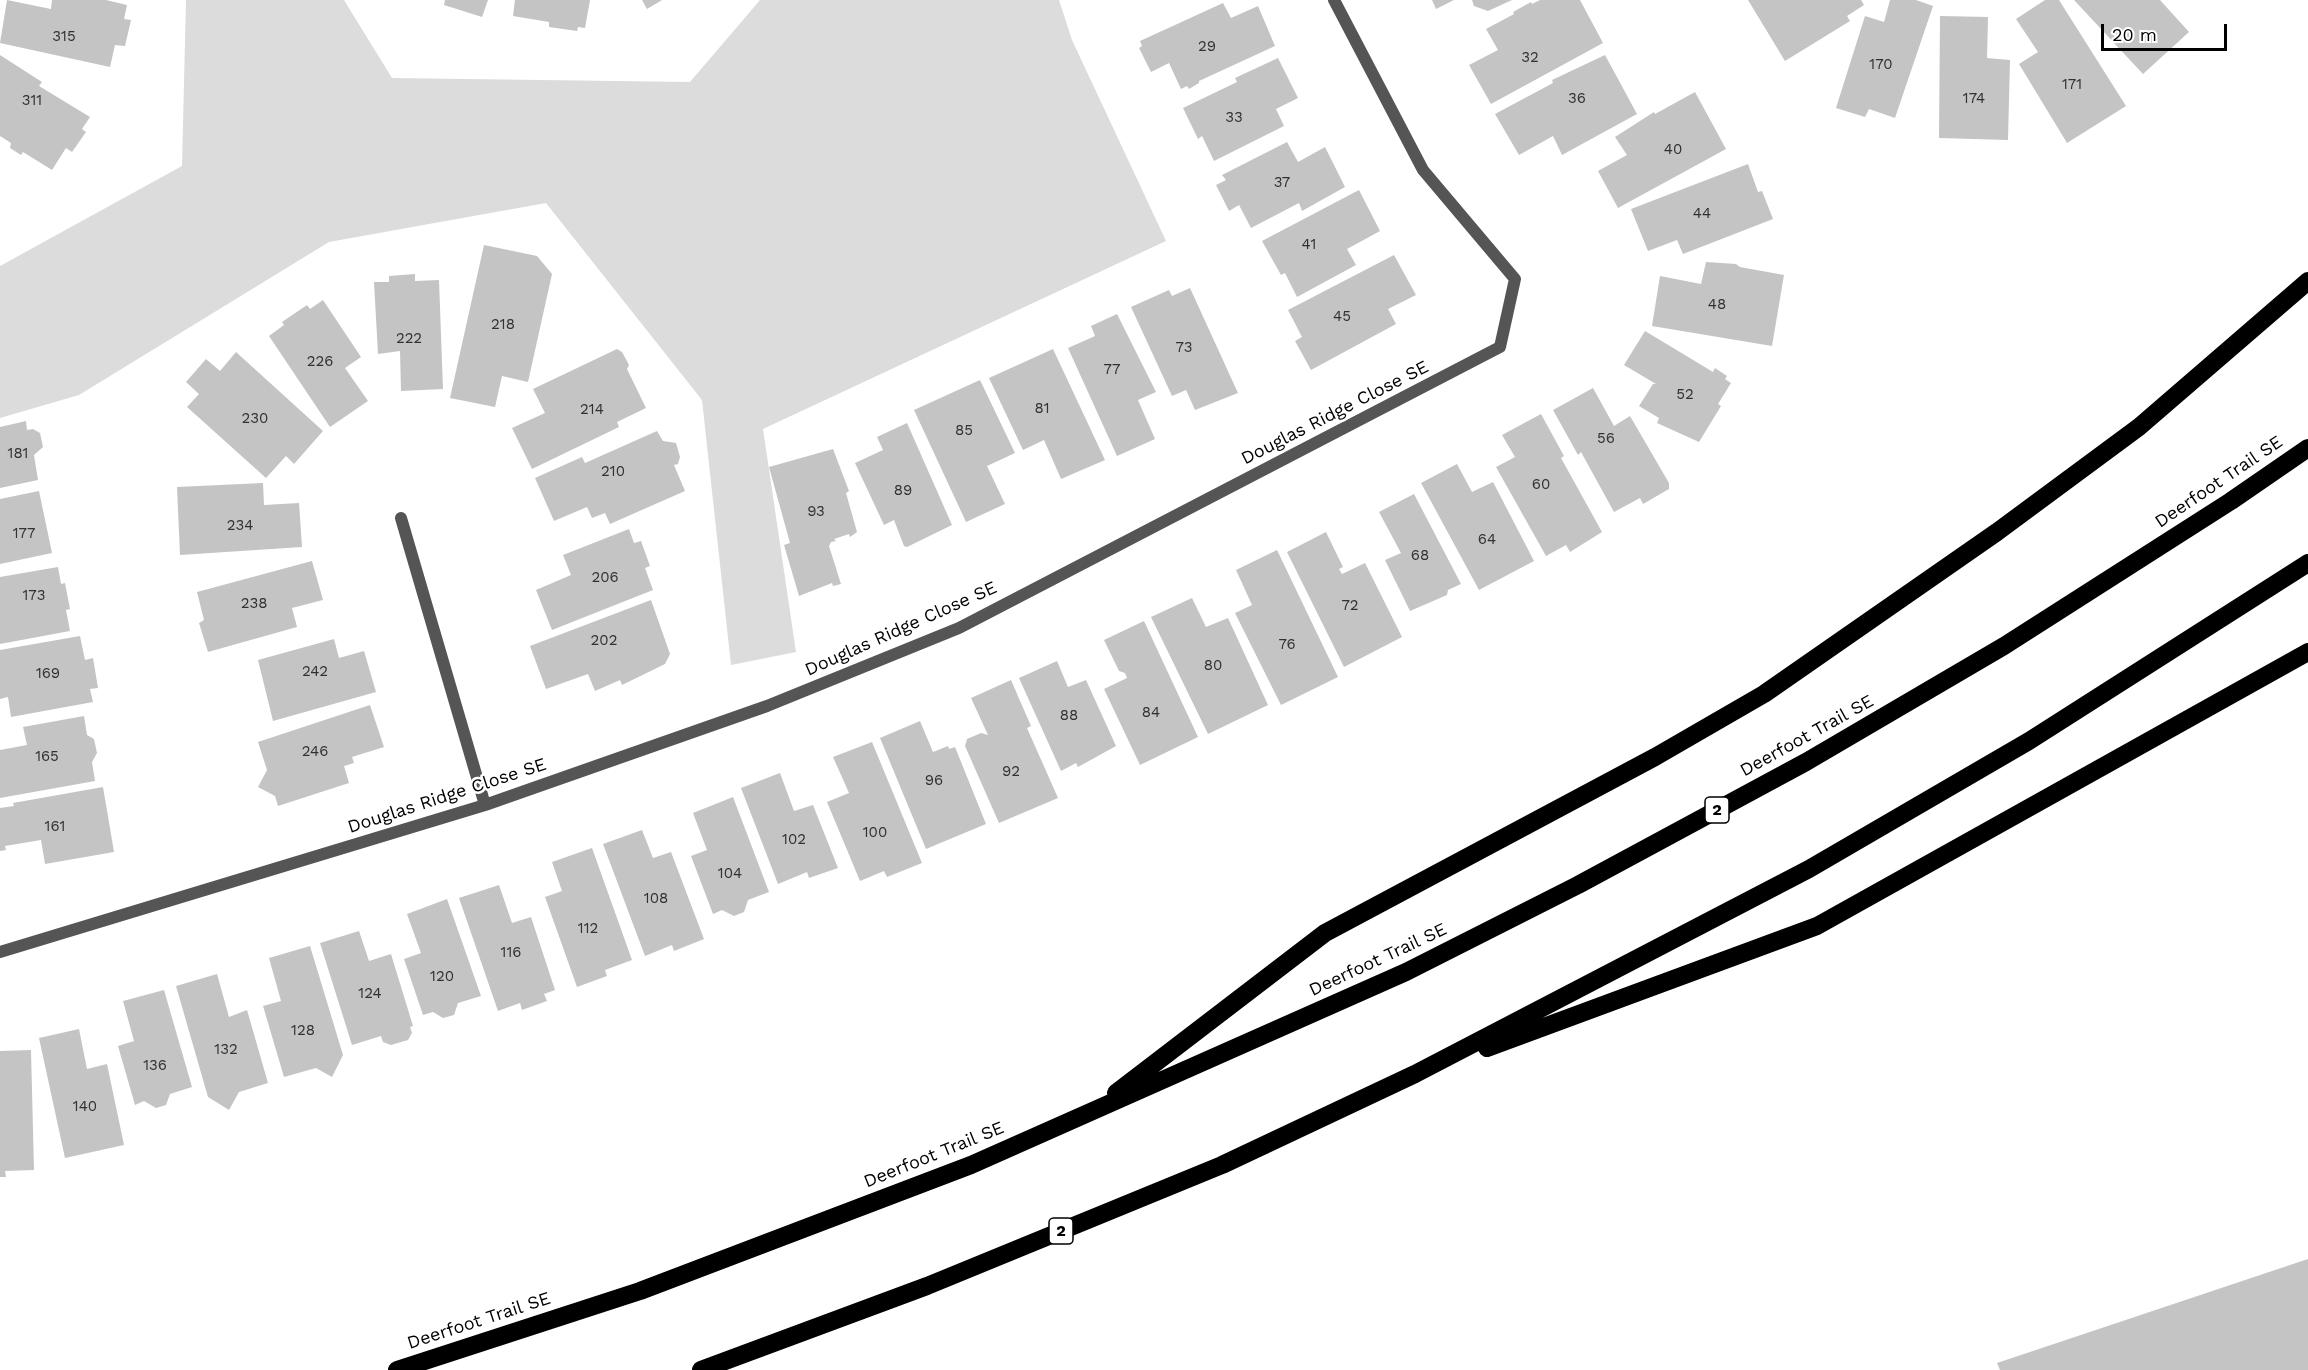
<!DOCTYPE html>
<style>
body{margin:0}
#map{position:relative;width:2308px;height:1370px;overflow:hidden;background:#fff;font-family:"Work Sans",sans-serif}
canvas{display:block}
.scale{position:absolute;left:2101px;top:24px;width:126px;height:27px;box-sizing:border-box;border:3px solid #000;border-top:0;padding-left:8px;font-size:18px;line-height:21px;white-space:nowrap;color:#000;-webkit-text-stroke:4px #fff;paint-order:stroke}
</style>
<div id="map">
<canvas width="2308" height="1370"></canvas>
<div class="scale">20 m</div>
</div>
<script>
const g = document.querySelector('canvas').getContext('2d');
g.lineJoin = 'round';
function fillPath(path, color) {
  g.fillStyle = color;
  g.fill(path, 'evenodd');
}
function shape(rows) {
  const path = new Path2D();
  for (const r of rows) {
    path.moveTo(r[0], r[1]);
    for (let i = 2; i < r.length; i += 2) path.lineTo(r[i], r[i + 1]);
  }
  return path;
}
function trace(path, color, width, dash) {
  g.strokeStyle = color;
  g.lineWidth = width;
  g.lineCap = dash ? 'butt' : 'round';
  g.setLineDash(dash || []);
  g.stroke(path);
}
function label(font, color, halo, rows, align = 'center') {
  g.font = font + ' "Work Sans",sans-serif';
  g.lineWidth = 5;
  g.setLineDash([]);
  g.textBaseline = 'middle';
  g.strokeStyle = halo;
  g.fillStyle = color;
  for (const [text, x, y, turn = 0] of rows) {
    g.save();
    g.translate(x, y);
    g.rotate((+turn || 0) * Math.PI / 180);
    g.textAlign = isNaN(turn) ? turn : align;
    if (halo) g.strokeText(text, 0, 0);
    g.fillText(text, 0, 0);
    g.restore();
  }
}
fillPath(shape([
 [186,0,344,0,392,78,690,82,760,0,1059,0,1072,40,1166,241,763,429,796,652,731,665,702,400,546,203,329,242,79,395,0,418,0,266,182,166]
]), '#dcdcdc');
fillPath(shape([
 [7,0,51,9,52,0,106,0,127,5,124,19,131,20,125,46,115,45,110,67,0,43],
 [445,0,488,0,482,17,444,5],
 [515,0,590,0,585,28,578,27,577,31,549,27,549,22,513,16],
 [642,0,662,0,647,9],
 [1432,0,1454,0,1436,9],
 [1472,0,1512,0,1488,11,1474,6],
 [1540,0,1580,0,1603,43,1491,104,1469,65,1498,50,1486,29,1514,14,1513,12,1531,2,1532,4],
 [1748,0,1861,0,1864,5,1847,16,1850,21,1785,61],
 [1890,0,1916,0,1933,6,1895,118,1869,109,1865,117,1836,108,1865,16,1884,22],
 [2045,0,2059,0,2126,106,2067,143,2019,64,2038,52,2016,19],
 [2074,0,2160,0,2189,32,2143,74],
 [1223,3,1231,18,1258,6,1275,46,1199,81,1199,83,1189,89,1187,86,1181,89,1169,63,1151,72,1139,48,1142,46,1140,41],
 [1940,16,1988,17,1987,58,2010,60,2008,140,1939,138],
 [0,55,42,82,39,86,90,117,82,129,86,132,72,152,66,148,52,170,23,152,21,155,10,148,11,143,0,136],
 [1605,55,1637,114,1562,155,1553,136,1519,155,1495,114,1553,83,1552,80],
 [1278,58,1298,98,1276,109,1284,126,1214,161,1202,136,1198,139,1183,108,1237,82,1235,78],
 [1695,92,1726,149,1618,208,1598,171,1627,155,1615,137,1654,112,1655,114],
 [1287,142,1298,162,1325,147,1345,187,1302,211,1299,203,1251,228,1239,205,1229,211,1216,185,1226,180,1222,175],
 [1748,164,1758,192,1762,191,1773,219,1683,254,1677,240,1648,251,1631,209],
 [1359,190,1380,231,1347,249,1356,265,1297,297,1285,273,1281,275,1262,241],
 [484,245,537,256,552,274,528,382,502,376,495,407,450,398],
 [1394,255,1416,295,1388,309,1396,324,1311,370,1295,341,1302,337,1288,310],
 [1706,262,1736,264,1740,267,1784,275,1772,346,1652,326,1660,276,1701,284],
 [415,274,415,281,439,280,443,389,401,391,400,351,378,354,374,282,389,282,389,276],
 [1190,288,1238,393,1195,410,1186,390,1172,396,1131,307,1169,290,1172,296],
 [323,300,361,357,345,368,368,401,330,427,269,336,284,325,282,322,307,305,310,309],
 [1117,314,1156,392,1138,400,1155,439,1117,456,1068,348,1095,336,1091,326],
 [1645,331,1713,372,1715,368,1727,376,1725,379,1731,383,1718,404,1721,406,1699,442,1657,423,1659,418,1639,406,1653,384,1656,384,1624,365],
 [617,349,622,352,629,365,627,369,646,408,617,422,619,427,532,469,512,428,545,413,533,389],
 [1053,349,1105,460,1061,479,1044,440,1023,450,989,378],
 [236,352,323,431,294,464,286,456,266,478,187,407,199,394,186,382,206,359,220,371],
 [980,380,1015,453,987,466,1005,504,966,522,914,410],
 [1593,388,1614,426,1630,416,1669,483,1669,489,1643,504,1640,498,1614,512,1581,452,1578,455,1553,410],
 [1541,414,1564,456,1561,458,1602,532,1570,552,1566,545,1546,556,1496,467,1515,457,1502,435],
 [26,421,27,430,33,429,40,433,43,447,34,455,38,480,0,488,0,427],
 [907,423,952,525,907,547,904,546,894,520,884,525,855,463,883,450,877,437],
 [657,431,663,441,676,443,680,457,678,464,674,465,685,491,610,524,605,513,592,518,587,507,554,521,535,478,582,457,585,463],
 [833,449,849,491,846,493,857,532,850,537,849,534,834,539,836,541,831,542,829,546,841,584,833,586,832,583,799,596,784,545,790,543,769,467],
 [1457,464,1472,492,1493,482,1534,561,1479,590,1421,483],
 [263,483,264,505,299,503,302,547,180,555,177,487],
 [39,491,52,553,0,564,0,499],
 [1414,494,1461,584,1448,590,1447,595,1410,611,1385,560,1401,553,1379,512],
 [629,529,634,543,641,541,650,566,645,568,653,590,552,630,536,590,571,575,563,555],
 [1326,532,1343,567,1339,569,1342,574,1365,563,1402,637,1344,667,1287,552],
 [1277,550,1338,677,1281,705,1235,613,1252,605,1236,570],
 [312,561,323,600,292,608,297,627,208,652,199,623,204,620,197,592],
 [58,567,61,584,65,583,70,609,66,610,70,631,0,644,0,577],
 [1192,598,1206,627,1228,618,1268,705,1208,734,1151,617],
 [651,600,670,654,665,664,622,685,620,680,595,691,588,674,546,689,530,646],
 [1144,621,1198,737,1140,765,1104,689,1127,678,1125,673,1119,671,1104,640],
 [80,636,85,660,93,658,98,688,90,689,93,702,11,717,8,697,0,699,0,650],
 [334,639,339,658,364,651,376,692,273,721,258,660],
 [1057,661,1068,687,1086,680,1116,746,1078,767,1076,763,1061,771,1019,678],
 [1011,680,1031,726,1027,728,1058,798,999,823,965,746,967,739,981,733,988,735,971,698],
 [370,705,384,747,352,757,354,763,344,766,349,783,278,806,275,796,258,787,267,770,258,742],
 [84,716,87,735,94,739,97,753,92,762,95,781,0,798,0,750,27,745,23,727],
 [920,721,933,752,948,746,949,749,955,747,986,824,926,849,880,738],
 [872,742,922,863,887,877,884,871,860,881,827,802,849,793,833,757],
 [780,773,794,811,813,805,838,868,809,878,807,872,778,884,741,788],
 [103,787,114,852,45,864,41,840,5,846,6,850,0,851,0,808,14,806,13,803],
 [733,797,769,892,748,900,744,912,734,916,722,910,713,914,691,856,707,850,693,813],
 [642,830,653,858,671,852,704,939,674,951,672,945,645,956,603,844],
 [592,848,632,960,605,970,607,976,577,987,545,897,562,891,552,862],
 [499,885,512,923,531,917,555,990,544,994,547,1001,522,1010,520,1003,498,1011,459,898],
 [447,899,481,996,458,1003,454,1015,443,1018,433,1012,423,1015,404,959,421,953,407,914],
 [359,931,369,961,391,954,413,1026,410,1027,412,1033,408,1040,391,1045,383,1042,381,1036,352,1045,320,943],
 [310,946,343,1055,332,1077,316,1068,284,1077,263,1006,281,1001,269,958],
 [217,974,229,1017,247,1010,268,1083,239,1092,229,1110,208,1097,176,986],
 [164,990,192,1087,170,1094,166,1105,156,1108,144,1101,135,1105,118,1046,134,1041,123,1001],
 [79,1029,87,1069,107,1064,124,1145,65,1158,39,1038],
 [31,1050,34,1170,5,1171,6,1177,0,1177,0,1051],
 [2308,1259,2308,1370,2000,1370,1997,1363]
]), '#c4c4c4');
trace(shape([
 [401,518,485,805],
 [0,952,485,805,767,706,959,628,1500,347,1515,279,1423,170,1334,0]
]), '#555', 12);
trace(shape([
 [1487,1048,1817,926,2308,652],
 [1116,1093,1325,933,1655,757,1764,694,1997,532,2139,427,2308,281],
 [397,1370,640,1291,971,1165,1406,972,1578,885,1806,762,2004,646,2231,501,2308,448],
 [701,1370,927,1286,1222,1165,1415,1074,1809,869,2029,741,2308,563]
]), '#000', 18);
label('15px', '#313131', null, [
 ["315",64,37],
 ["29",1207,47],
 ["32",1530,58],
 ["170",1881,65],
 ["171",2072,85],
 ["36",1577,99],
 ["174",1974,99],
 ["311",32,101],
 ["33",1234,118],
 ["40",1673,150],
 ["37",1282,183],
 ["44",1702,214],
 ["41",1309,245],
 ["48",1717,305],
 ["45",1342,317],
 ["218",503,325],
 ["222",409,339],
 ["73",1184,348],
 ["226",320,362],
 ["77",1112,370],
 ["52",1685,395],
 ["81",1042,409],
 ["214",592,410],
 ["230",255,419],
 ["85",964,431],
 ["56",1606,439],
 ["181",18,454],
 ["210",613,472],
 ["60",1541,485],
 ["89",903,491],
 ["93",816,512],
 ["234",240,526],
 ["177",24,534],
 ["64",1487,540],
 ["68",1420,556],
 ["206",605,578],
 ["173",34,596],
 ["238",254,604],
 ["72",1350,606],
 ["202",604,641],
 ["76",1287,645],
 ["80",1213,666],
 ["242",315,672],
 ["169",48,674],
 ["84",1151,713],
 ["88",1069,716],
 ["246",315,752],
 ["165",47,757],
 ["92",1011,772],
 ["96",934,781],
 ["161",55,827],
 ["100",875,833],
 ["102",794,840],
 ["104",730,874],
 ["108",656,899],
 ["112",588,929],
 ["116",511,953],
 ["120",442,977],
 ["124",370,994],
 ["128",303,1031],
 ["132",226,1050],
 ["136",155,1066],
 ["140",85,1107]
]);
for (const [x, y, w] of [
 [1717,810,24],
 [1061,1231,24]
]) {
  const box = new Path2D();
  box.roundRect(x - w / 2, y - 13, w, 26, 4.5);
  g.fillStyle = '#fff';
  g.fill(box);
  trace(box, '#000', 1.5);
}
label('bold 16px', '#000', null, [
 ["2",1717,810],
 ["2",1061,1231]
]);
label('18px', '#000', '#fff', [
 ["Douglas Ridge Close SE",1335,413,-27],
 ["Deerfoot Trail SE",2219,482,-34],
 ["Douglas Ridge Close SE",901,629,-24],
 ["Deerfoot Trail SE",1807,736,-29],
 ["Douglas Ridge Close SE",447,796,-18],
 ["Deerfoot Trail SE",1378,960,-25],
 ["Deerfoot Trail SE",934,1155,-22],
 ["Deerfoot Trail SE",479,1321,-18]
]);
</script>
